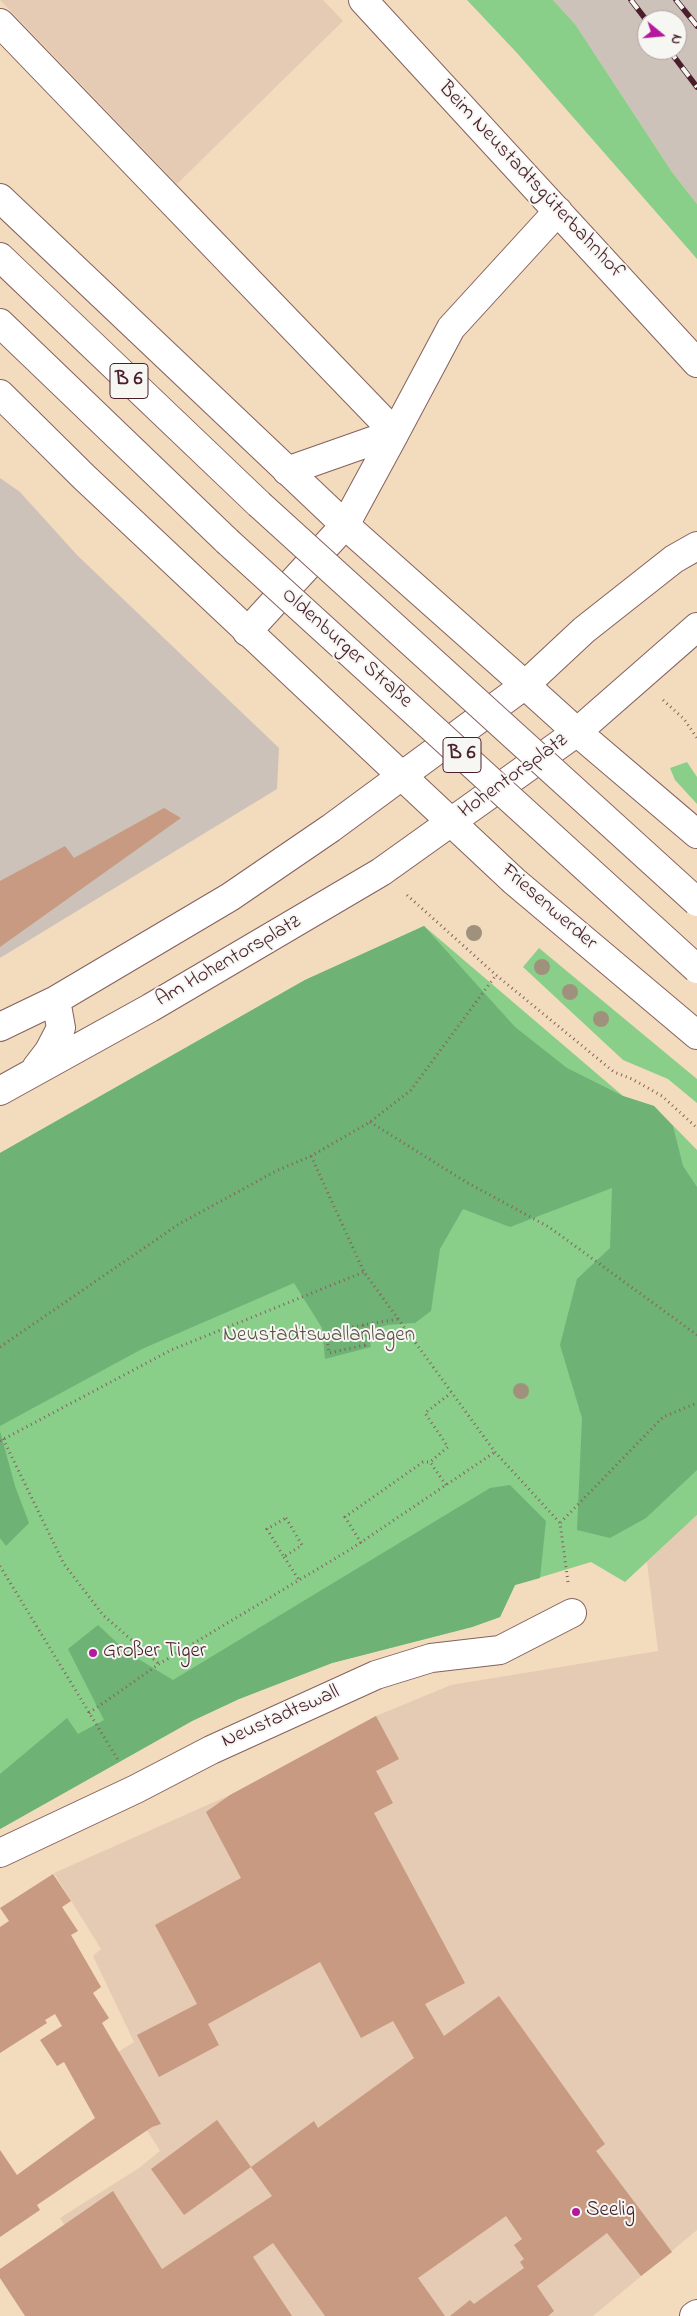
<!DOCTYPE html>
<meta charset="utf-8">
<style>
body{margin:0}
#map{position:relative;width:697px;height:2316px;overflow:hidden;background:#f3dbbe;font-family:"Indie Flower",sans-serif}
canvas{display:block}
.north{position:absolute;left:637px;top:10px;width:50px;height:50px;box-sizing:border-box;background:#f6f6f2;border:1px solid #b1a0a2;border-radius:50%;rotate:107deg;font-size:14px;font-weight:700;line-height:20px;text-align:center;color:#4a1f2b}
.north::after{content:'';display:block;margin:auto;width:18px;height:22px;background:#b5179e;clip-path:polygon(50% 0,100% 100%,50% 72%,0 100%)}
</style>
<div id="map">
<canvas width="697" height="2316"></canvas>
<div class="north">N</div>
</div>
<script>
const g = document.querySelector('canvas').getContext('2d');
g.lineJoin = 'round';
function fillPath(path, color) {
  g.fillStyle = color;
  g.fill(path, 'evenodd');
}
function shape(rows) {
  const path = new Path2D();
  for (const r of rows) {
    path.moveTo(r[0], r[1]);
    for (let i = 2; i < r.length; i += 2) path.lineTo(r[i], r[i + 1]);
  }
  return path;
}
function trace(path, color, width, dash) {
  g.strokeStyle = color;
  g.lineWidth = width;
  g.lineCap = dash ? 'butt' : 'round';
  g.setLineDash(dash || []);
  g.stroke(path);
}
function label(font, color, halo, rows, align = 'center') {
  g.font = font + ' "Indie Flower",sans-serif';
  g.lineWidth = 4;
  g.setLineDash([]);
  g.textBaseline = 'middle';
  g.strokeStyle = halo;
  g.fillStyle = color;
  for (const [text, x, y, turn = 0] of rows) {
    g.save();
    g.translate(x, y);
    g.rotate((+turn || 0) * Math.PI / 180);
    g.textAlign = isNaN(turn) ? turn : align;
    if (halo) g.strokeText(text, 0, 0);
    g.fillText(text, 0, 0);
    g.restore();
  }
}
fillPath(shape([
 [0,0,323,0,343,21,177,184],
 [697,1515,697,2230,593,2316,121,2316,60,2218,139,2168,160,2151,104,2061,134,2042,93,1956,101,1949,54,1873,230,1795,376,1716,451,1685,658,1651,647,1562]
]), '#e5cbb3');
fillPath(shape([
 [553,0,697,0,697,204,672,172,575,24],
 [647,20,677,20,677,50,647,50],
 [0,478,20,492,77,555,279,748,277,789,0,958]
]), '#cdc2b9');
fillPath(shape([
 [467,0,553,0,575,24,672,172,697,204,697,259,517,53],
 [687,762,697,777,697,804,675,780,670,768],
 [424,926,623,1096,654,1106,697,1150,697,1515,625,1582,591,1562,515,1585,500,1617,472,1627,332,1663,239,1699,192,1721,0,1829,0,1153,305,980],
 [539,948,697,1079,697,1103,668,1079,623,1060,523,967]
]), '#89cf8a');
fillPath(shape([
 [424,926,515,1027,567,1068,623,1096,654,1106,673,1126,683,1166,697,1187,697,1470,646,1518,610,1538,577,1530,582,1418,560,1345,577,1279,610,1248,612,1188,510,1227,463,1209,440,1249,431,1311,415,1323,388,1325,368,1330,371,1347,325,1359,322,1328,294,1283,142,1349,0,1426,0,1153,305,980],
 [0,1431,15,1486,29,1523,6,1546,0,1538],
 [510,1485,546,1521,540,1578,515,1585,500,1617,472,1627,332,1663,239,1699,192,1721,0,1829,0,1774,67,1718,78,1734,104,1720,68,1649,98,1625,127,1652,173,1680,490,1488]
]), '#6eb276');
fillPath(shape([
 [164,808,181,818,0,947,0,881,65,846,74,858],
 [376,1716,399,1759,376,1771,393,1803,374,1813,465,1983,425,2004,444,2036,499,1996,605,2144,596,2151,672,2252,641,2276,607,2233,537,2286,554,2311,548,2316,450,2316,470,2300,474,2304,524,2268,520,2262,524,2259,514,2245,522,2239,506,2216,418,2278,445,2316,325,2316,273,2243,253,2257,292,2316,25,2316,0,2278,0,2269,113,2191,162,2269,272,2196,251,2167,314,2121,318,2128,414,2058,393,2021,361,2038,320,1962,208,2024,219,2045,159,2077,137,2035,197,2004,155,1925,241,1878,206,1812,230,1795],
 [53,1874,71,1901,62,1907,78,1931,71,1935,101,1987,93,1993,109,2018,102,2023,161,2124,152,2127,37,2205,40,2210,0,2237,0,2150,17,2175,95,2118,64,2062,57,2066,40,2040,62,2026,55,2014,45,2020,47,2023,0,2053,0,1927,9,1921,0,1908],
 [217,2120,251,2167,184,2215,151,2169]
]), '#c79a81');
const minor = shape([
 [363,0,697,363],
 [0,23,395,433,345,525,247,632],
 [287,471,395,433,451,328,558,211],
 [0,1027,56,1000,230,897,331,828,525,685,584,630,674,559,697,546],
 [36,1068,49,1051,61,1028,56,1000],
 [0,1091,150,1008,381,872,577,732,697,627],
 [0,1853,136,1789,211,1750,376,1675,431,1658,500,1650,572,1613]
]);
const major = shape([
 [525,685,577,732,697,834],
 [403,777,514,881,697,1035],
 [694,2316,697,2314]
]);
const highway = shape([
 [0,198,345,525,525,685],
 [0,257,259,504],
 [0,323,227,541],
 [0,394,84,477,403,777]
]);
trace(minor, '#85615e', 30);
trace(major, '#85615e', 30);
trace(highway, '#85615e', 30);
trace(shape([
 [663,700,684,719,697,738],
 [407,895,496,975,614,1072,632,1079,662,1096,697,1128],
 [370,1122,466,1182,549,1227,697,1335],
 [311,1156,364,1272,495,1452,560,1523],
 [363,1325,365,1345,329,1353,326,1332,363,1325,398,1319],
 [0,1347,179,1224,276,1171,311,1156,370,1122,411,1090,496,975],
 [3,1439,64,1564,103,1615,159,1664],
 [0,1441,171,1350,364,1272],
 [446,1485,430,1462,448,1447,425,1413,451,1393],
 [286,1518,302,1545,284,1557,267,1529,286,1518],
 [361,1543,345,1517,423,1462,430,1462],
 [284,1557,299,1580],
 [0,1566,118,1760],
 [568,1582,560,1523,663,1417,697,1403],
 [89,1713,159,1664,351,1549,495,1452]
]), '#85615e', 3, [1, 4]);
trace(minor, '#fff', 28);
trace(major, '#fff', 28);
trace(highway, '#fff', 28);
const rail = shape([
 [631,0,647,21],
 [676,0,697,26],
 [669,50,697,87]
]);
trace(rail, '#4a1f2b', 5.5);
trace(rail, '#f6f6f2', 4, [11]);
const highwayBridge = shape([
 [259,504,697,902],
 [227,541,697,969]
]);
trace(highwayBridge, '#85615e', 30, []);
trace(highwayBridge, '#fff', 28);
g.fillStyle = '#a0917d';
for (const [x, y] of [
 [474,933],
 [542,967],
 [570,992],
 [601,1019],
 [521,1391]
]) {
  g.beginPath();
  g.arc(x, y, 8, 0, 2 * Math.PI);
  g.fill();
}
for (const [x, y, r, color] of [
 [93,1653,5,"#b5179e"],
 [576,2212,5,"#b5179e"]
]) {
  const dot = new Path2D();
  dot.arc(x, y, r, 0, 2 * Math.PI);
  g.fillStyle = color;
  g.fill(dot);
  trace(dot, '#f6f6f2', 2);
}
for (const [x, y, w] of [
 [129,381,38],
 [462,755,38]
]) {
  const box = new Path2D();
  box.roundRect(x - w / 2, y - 17.5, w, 35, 4);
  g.fillStyle = '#f6f6f2';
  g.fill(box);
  trace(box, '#4a1f2b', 1);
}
label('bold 20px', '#4a1f2b', null, [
 ["B 6",129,381],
 ["B 6",462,755]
]);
label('21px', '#4a1f2b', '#f6f6f2', [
 ["Beim Neustadtsgüterbahnhof",530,181,47],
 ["Oldenburger Straße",346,649,42],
 ["Hohentorsplatz",514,777,-36],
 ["Friesenwerder",548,908,41],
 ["Am Hohentorsplatz",229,962,-30],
 ["Neustadtswall",281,1718,-24]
]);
label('21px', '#5d5448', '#f6f6f2', [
 ["Neustadtswallanlagen",319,1337]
]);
label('21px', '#4a1f2b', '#f6f6f2', [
 ["Großer Tiger",103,1653],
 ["Seelig",586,2212]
], 'left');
</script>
